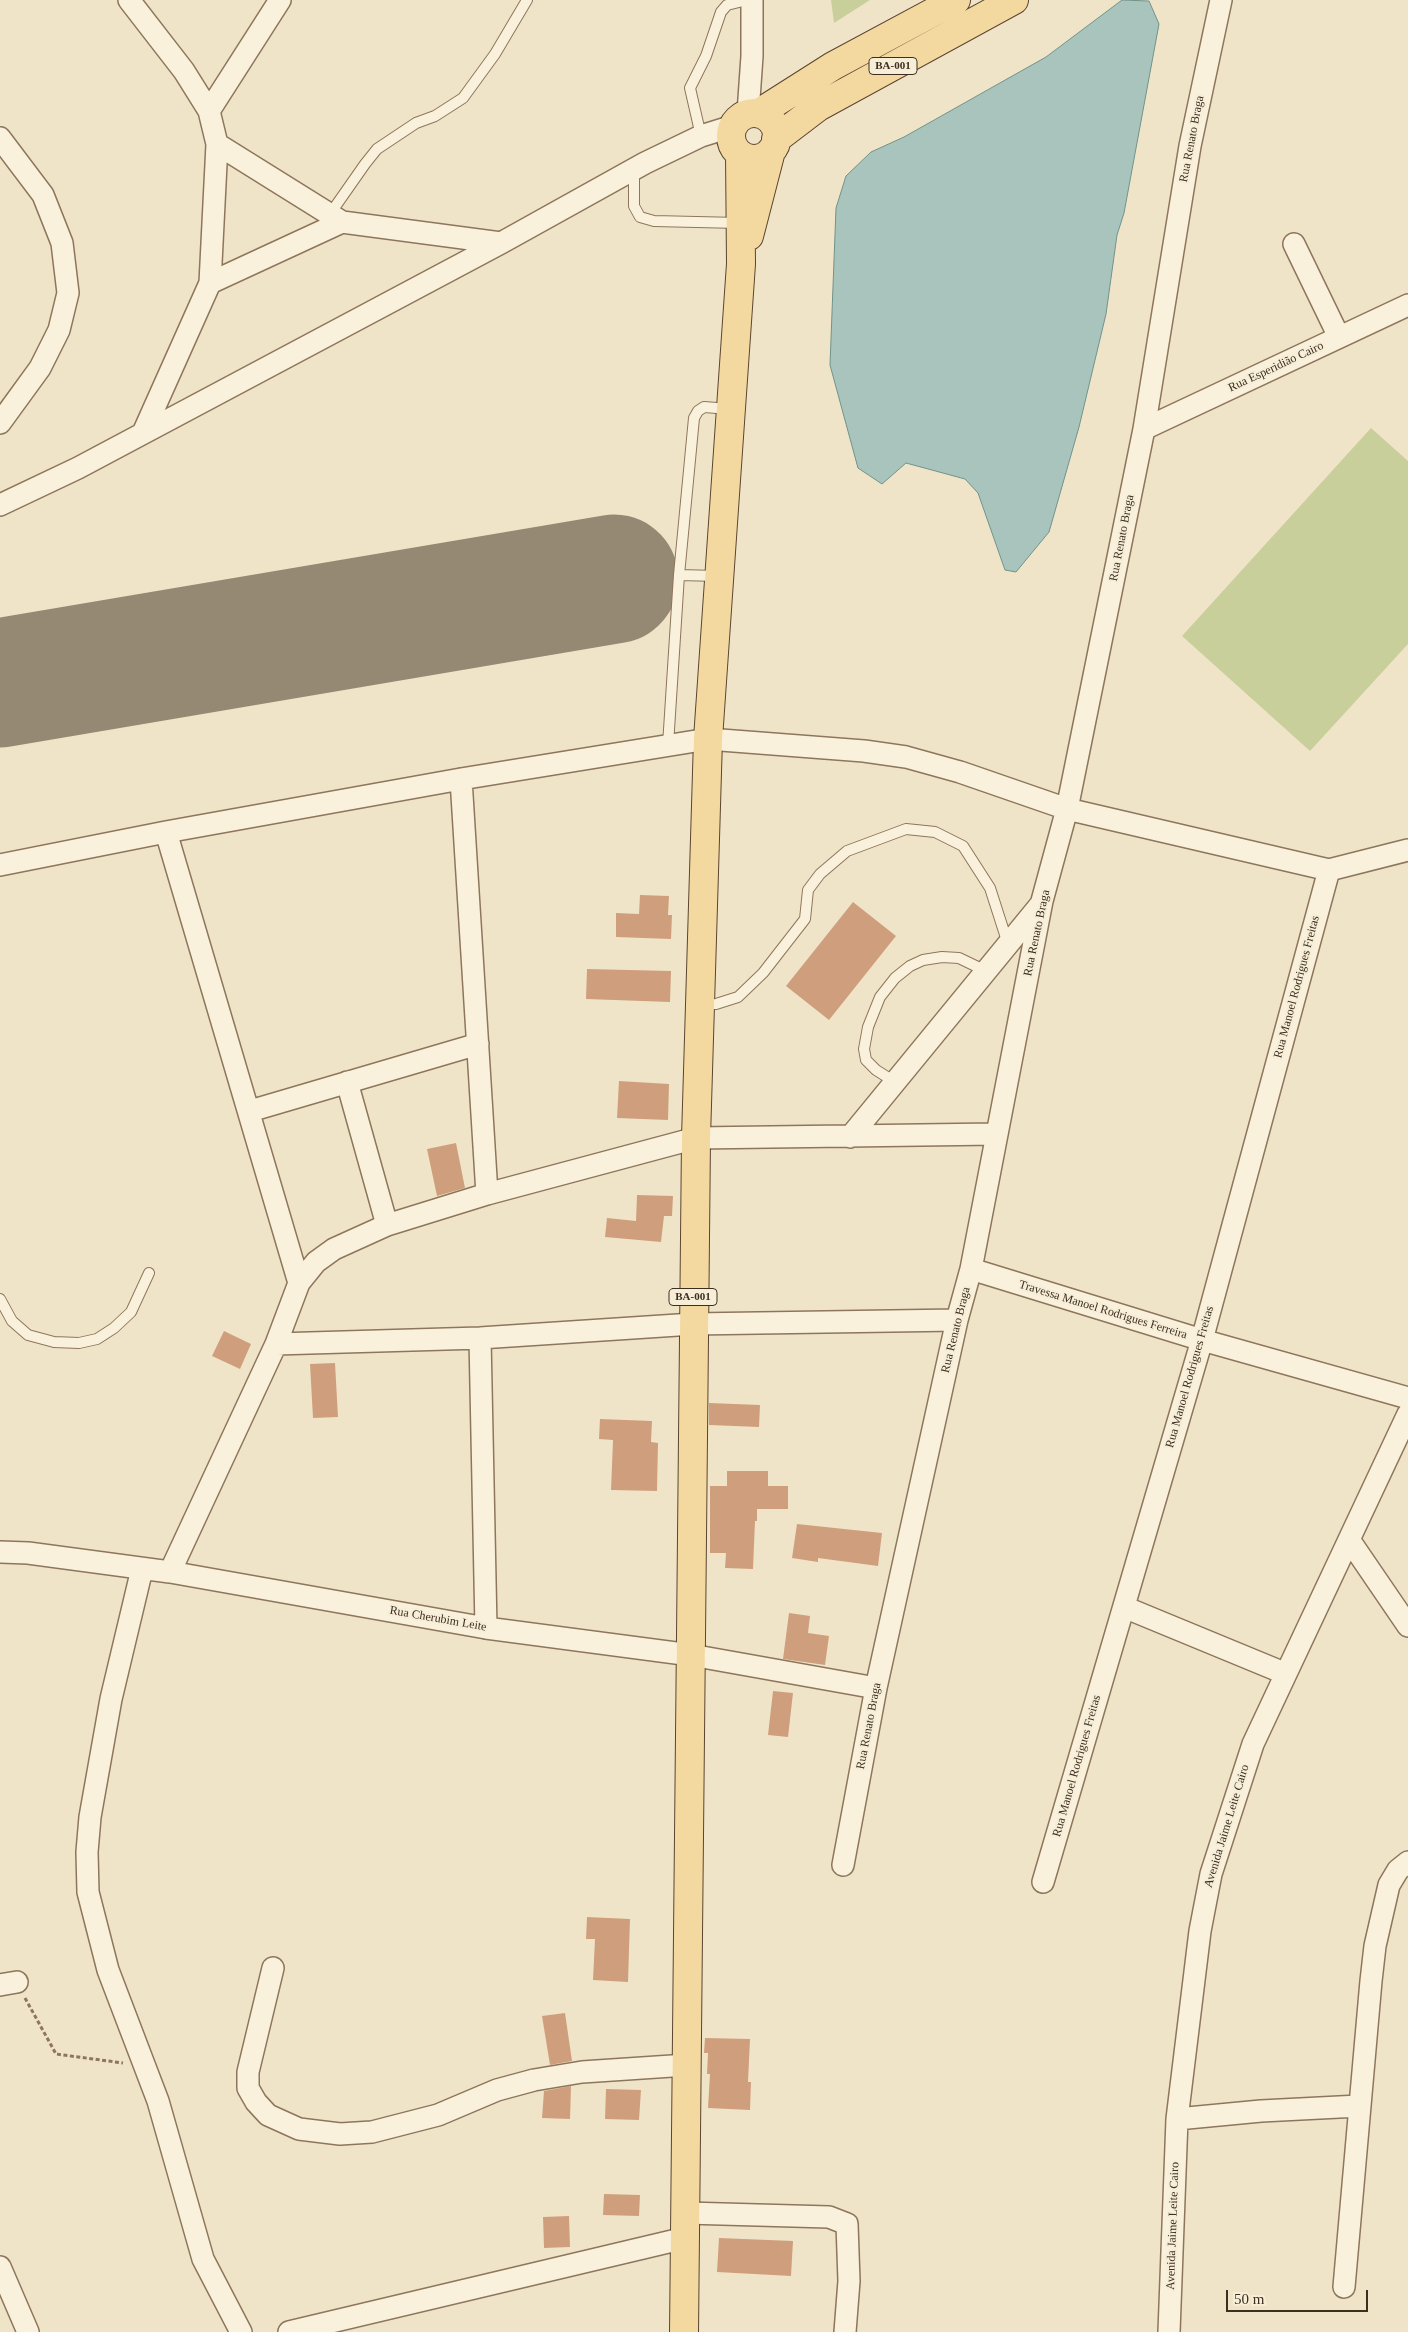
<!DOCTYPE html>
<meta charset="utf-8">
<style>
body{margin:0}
#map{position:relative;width:1408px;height:2332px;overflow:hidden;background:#f0e4c8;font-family:Georgia,serif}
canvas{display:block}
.scale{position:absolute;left:1226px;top:2290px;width:142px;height:22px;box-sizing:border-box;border:2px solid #3d2e20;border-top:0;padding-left:6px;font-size:15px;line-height:18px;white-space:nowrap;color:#3d2e20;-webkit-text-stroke:4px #f7eed8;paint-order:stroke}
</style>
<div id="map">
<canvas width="1408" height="2332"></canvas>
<div class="scale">50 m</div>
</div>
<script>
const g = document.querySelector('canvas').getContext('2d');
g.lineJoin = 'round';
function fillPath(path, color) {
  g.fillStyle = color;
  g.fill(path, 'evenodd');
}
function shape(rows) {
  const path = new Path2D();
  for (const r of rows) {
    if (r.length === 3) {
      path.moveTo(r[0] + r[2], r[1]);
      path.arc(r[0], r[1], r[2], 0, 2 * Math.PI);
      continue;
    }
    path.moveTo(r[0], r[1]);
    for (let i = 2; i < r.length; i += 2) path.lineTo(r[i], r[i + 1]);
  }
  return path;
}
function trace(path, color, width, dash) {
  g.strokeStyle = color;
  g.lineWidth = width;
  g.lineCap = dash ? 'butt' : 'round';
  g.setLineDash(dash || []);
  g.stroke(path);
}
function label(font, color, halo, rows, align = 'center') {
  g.font = font + ' Georgia,serif';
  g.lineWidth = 4.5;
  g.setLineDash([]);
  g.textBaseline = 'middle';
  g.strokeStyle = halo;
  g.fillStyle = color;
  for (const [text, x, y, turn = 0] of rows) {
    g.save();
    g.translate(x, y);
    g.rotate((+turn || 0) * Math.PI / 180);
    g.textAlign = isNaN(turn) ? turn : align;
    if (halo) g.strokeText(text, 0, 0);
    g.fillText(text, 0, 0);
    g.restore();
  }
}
fillPath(shape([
 [831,0,870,0,834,23],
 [1371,428,1408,461,1408,644,1310,751,1182,636]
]), '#c9cf9b');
const water = shape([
 [1122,0,1149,1,1159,24,1124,213,1117,235,1106,314,1079,427,1049,532,1016,572,1005,570,978,493,965,479,906,463,882,484,858,468,830,365,836,208,846,176,871,152,904,137,1046,57,1122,0]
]);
fillPath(water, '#a9c4bc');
trace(water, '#6f938a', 1);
trace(shape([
 [0,683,614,579]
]), '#968974', 129);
fillPath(shape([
 [640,895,669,896,668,915,672,915,671,939,616,937,616,913,639,914],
 [853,902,896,936,829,1020,786,986],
 [587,969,671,971,670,1002,586,999],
 [619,1081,669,1084,668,1120,617,1118],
 [456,1143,465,1188,437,1196,427,1149],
 [637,1195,673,1196,672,1216,664,1216,661,1242,605,1237,607,1218,636,1221],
 [224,1331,251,1344,240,1369,212,1356],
 [335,1363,338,1417,313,1418,310,1364],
 [709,1403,760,1405,759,1427,709,1425],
 [600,1419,652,1421,651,1442,658,1443,657,1491,611,1490,613,1440,599,1439],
 [727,1471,768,1471,768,1486,788,1486,788,1509,757,1509,757,1521,755,1521,753,1569,725,1568,726,1553,710,1553,710,1486,727,1486],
 [797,1524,882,1533,878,1566,818,1558,818,1562,792,1558],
 [789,1613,810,1616,808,1633,829,1636,825,1665,783,1659],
 [773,1691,793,1693,788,1737,768,1735],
 [587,1917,630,1919,628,1982,593,1980,595,1939,586,1939],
 [565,2013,572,2061,550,2065,542,2016],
 [705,2038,750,2039,748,2082,751,2082,750,2110,708,2108,710,2074,707,2074,708,2053,704,2053],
 [571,2086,570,2119,542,2118,544,2091],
 [606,2089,641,2090,639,2120,605,2119],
 [604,2194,640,2195,639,2216,603,2215],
 [569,2216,570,2247,544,2248,543,2217],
 [719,2238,793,2241,791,2276,717,2272]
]), '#cf9f7d');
const lane = shape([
 [701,136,690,88,706,56,721,12,727,5,747,0],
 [634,169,634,206,640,217,654,221,739,223],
 [330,214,365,164,377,149,416,123,435,116,463,98,495,54,527,0],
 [679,575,718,576],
 [668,745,679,575,694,418,698,411,704,407,730,409],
 [700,1005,716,1004,738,997,763,973,805,919,808,890,820,874,847,851,906,829,935,832,963,846,990,888,1008,944],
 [895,1082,876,1070,866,1060,864,1049,868,1027,880,997,895,978,910,966,923,960,942,957,959,958,986,971],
 [0,1299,12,1321,28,1335,54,1342,79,1343,97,1339,114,1328,131,1312,149,1273]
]);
const street = shape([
 [129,0,184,71,209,111,217,144,210,283,143,433],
 [209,111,280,0],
 [748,113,752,56,752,0],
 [0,138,43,195,62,243,68,293,59,330,40,368,0,423],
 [217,144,342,222,501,243],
 [1294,244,1339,337],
 [210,283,342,222],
 [1144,429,1408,305],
 [0,505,78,468,501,243,645,163,701,136,733,126],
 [461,779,487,1194],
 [166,832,299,1283],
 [0,865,166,832,461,779,708,739,864,751,906,757,960,772,1067,809,1329,870,1408,850],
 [347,1082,387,1225],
 [250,1111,478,1044],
 [850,1137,1041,904],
 [971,1269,1202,1340,1408,1398],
 [480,1338,486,1628],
 [276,1344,480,1338,693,1324,957,1320],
 [1350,1541,1408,1626],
 [0,1552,28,1553,170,1572,486,1628,691,1655,876,1688],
 [142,1569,111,1699,90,1817,87,1852,88,1892,108,1970,158,2101,203,2259,241,2332],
 [170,1572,276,1344,299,1283,316,1262,334,1249,387,1225,487,1194,696,1138,996,1134],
 [1124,1607,1284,1673],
 [843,1865,876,1688,957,1320,971,1269,1042,901,1067,809,1144,429,1190,146,1221,0],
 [1043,1882,1202,1340,1329,870],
 [273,1968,248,2072,248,2088,256,2102,268,2115,299,2129,340,2134,372,2132,438,2115,497,2090,534,2080,582,2072,687,2065],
 [0,1985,17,1982],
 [1177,2119,1261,2111,1359,2106],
 [686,2213,829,2217,847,2224,849,2281,845,2332],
 [0,2267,28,2332],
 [1344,2287,1371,1981,1375,1946,1389,1885,1398,1870,1408,1862],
 [289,2332,685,2238],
 [1169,2332,1177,2119,1200,1931,1211,1874,1253,1744,1408,1414]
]);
const primary = shape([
 [759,113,833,66,956,0],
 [754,136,23],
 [776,139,818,107,1014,0],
 [749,236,771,151],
 [684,2332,696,1138,708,739,741,264,740,154]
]);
trace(lane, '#8d765c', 12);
trace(street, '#8d765c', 24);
trace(primary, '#5b4430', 30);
trace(shape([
 [25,1998,56,2054,123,2063]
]), '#8d765c', 3, [4, 2.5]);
trace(lane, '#faf1dc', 10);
trace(street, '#faf1dc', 21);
trace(primary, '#f3d9a0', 28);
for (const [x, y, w] of [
 [893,66,48],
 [693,1297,48]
]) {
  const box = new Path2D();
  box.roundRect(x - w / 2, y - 8.5, w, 17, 4);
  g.fillStyle = '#f7eed8';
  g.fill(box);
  trace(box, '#3d2e20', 1);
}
label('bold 11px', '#3d2e20', null, [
 ["BA-001",893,66],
 ["BA-001",693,1297]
]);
label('12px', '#3d2e20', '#f7eed8', [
 ["Rua Renato Braga",1192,139,-79],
 ["Rua Esperidião Cairo",1276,367,-25],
 ["Rua Renato Braga",1122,538,-79],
 ["Rua Renato Braga",1037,933,-78],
 ["Rua Manoel Rodrigues Freitas",1297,987,-75],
 ["Travessa Manoel Rodrigues Ferreira",1103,1310,17],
 ["Rua Renato Braga",956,1330,-76],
 ["Rua Manoel Rodrigues Freitas",1190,1377,-74],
 ["Rua Cherubim Leite",438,1619,10],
 ["Rua Renato Braga",869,1726,-79],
 ["Rua Manoel Rodrigues Freitas",1077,1766,-74],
 ["Avenida Jaime Leite Cairo",1227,1826,-73],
 ["Avenida Jaime Leite Cairo",1173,2226,-88]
]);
</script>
